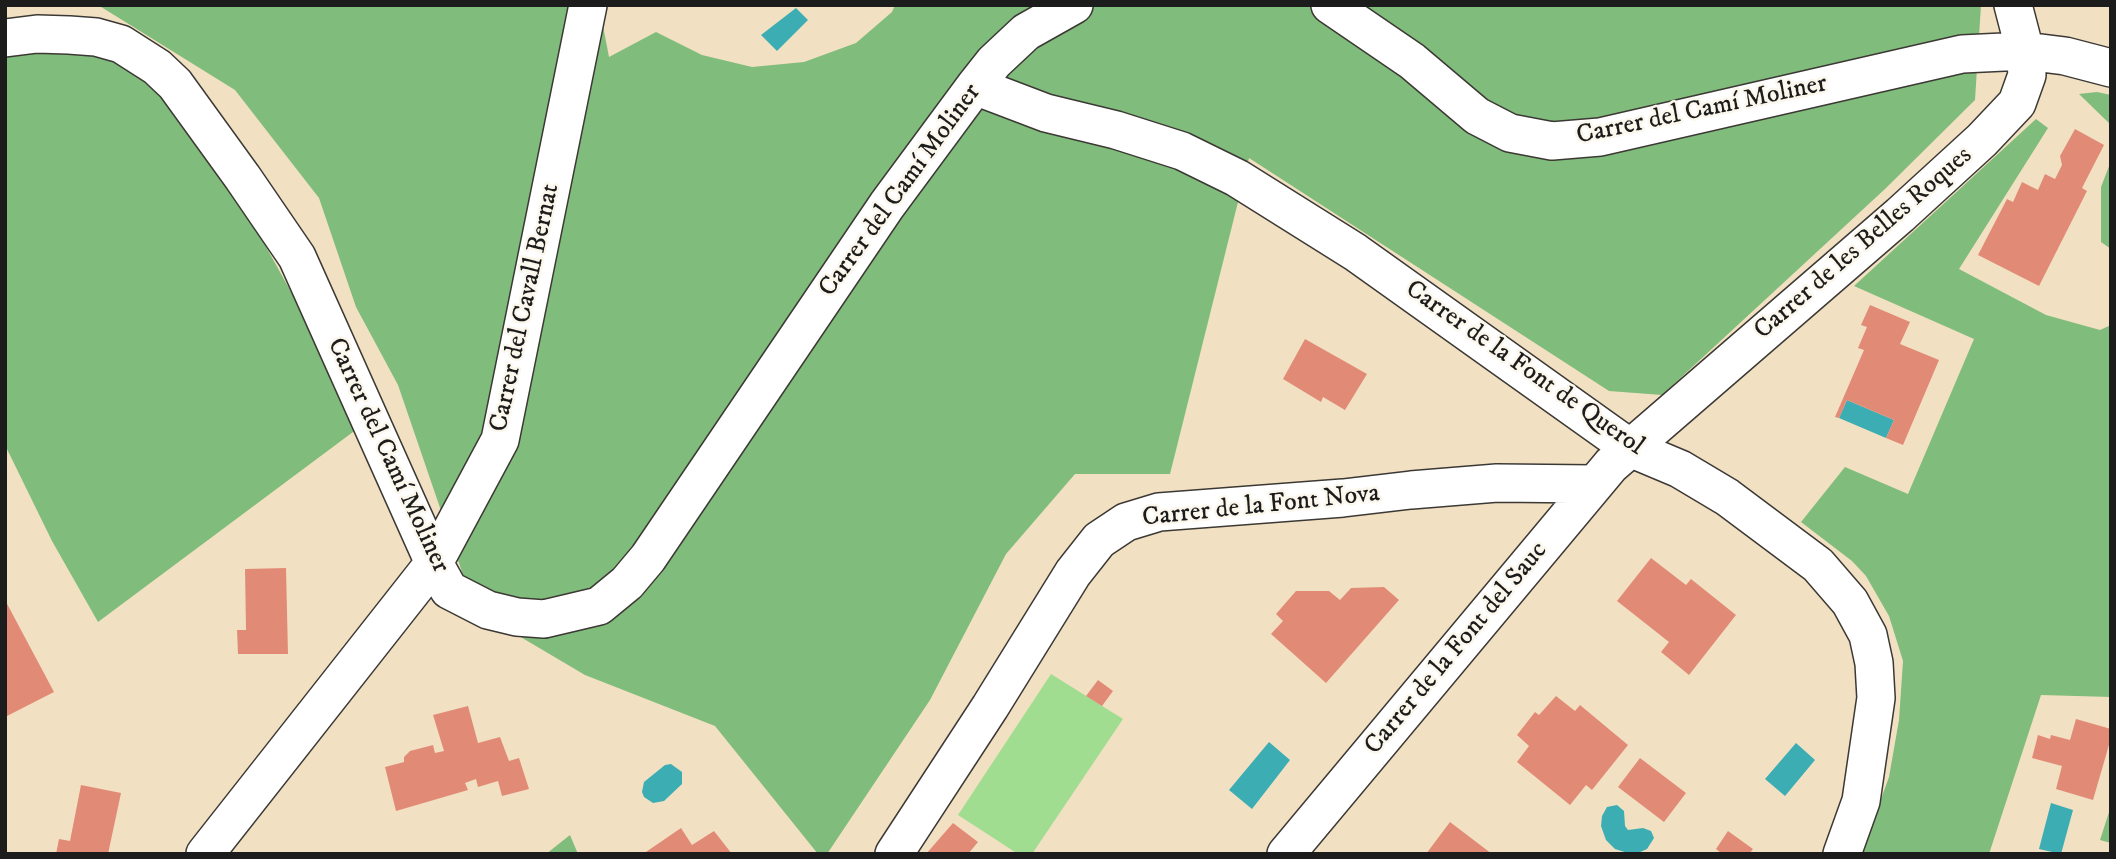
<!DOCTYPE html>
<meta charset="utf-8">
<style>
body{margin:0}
#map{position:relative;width:2116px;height:859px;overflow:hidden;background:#f2e0c2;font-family:"IM FELL DW Pica",serif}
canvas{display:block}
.frame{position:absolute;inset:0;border:7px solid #1c1c1c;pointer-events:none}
</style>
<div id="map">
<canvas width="2116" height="859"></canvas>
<div class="frame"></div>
</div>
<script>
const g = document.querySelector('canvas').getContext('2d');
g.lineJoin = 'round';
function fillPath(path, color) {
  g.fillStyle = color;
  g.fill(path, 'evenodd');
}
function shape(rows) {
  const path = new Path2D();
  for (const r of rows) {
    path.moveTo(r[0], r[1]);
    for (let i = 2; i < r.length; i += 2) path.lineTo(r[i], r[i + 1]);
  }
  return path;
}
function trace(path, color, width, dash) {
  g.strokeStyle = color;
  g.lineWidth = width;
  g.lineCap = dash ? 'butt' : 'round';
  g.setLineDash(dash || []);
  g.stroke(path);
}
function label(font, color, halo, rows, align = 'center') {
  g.font = font + ' "IM FELL DW Pica",serif';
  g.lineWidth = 5;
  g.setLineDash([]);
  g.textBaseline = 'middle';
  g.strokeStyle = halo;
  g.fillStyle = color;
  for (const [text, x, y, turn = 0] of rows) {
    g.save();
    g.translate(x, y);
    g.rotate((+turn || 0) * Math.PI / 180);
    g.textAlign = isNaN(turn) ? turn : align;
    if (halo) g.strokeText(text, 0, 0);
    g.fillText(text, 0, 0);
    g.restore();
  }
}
fillPath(shape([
 [1051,674,1123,719,1032,854,1018,854,958,815]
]), '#a0dd91');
fillPath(shape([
 [98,5,599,5,609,57,656,32,702,55,752,67,804,62,856,43,892,12,895,5,1981,5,1975,100,1885,189,1662,395,1609,391,1249,158,1170,474,1075,474,1006,554,930,700,827,854,818,854,715,726,585,675,475,610,398,385,356,307,319,198,235,90],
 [33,50,99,54,137,72,175,109,254,225,291,292,357,429,98,622,52,541,5,445,5,56],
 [2097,92,2111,95,2111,125,2079,94],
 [2036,119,2048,128,1959,269,2046,315,2100,330,2111,325,2111,697,2041,695,1989,854,1861,854,1889,777,1899,720,1903,661,1889,616,1866,576,1852,561,1801,522,1845,467,1908,494,1974,339,1854,286],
 [2111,161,2111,249,2101,242,2101,187],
 [2111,806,2111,843,2100,840],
 [570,835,578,854,546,854]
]), '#80bc7b');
fillPath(shape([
 [796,8,808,20,777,51,761,35],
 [1847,400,1894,420,1886,438,1839,418],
 [1269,742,1290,760,1252,809,1229,790],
 [1796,743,1815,760,1785,796,1765,779],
 [671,764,682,772,682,784,664,801,653,803,644,797,642,792,644,782,665,765],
 [2051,803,2073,810,2061,854,2039,849],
 [1617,805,1624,811,1625,826,1628,830,1643,828,1651,831,1654,838,1647,849,1638,853,1628,853,1615,849,1606,840,1601,826,1602,816,1607,807]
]), '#3badb3');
fillPath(shape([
 [2075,129,2104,145,2082,188,2087,191,2039,286,1978,255,2007,199,2013,202,2022,182,2038,190,2045,174,2055,179,2062,165,2060,156],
 [1870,305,1910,322,1900,344,1939,360,1903,445,1886,438,1894,420,1847,400,1839,418,1835,417,1864,350,1858,348,1867,327,1861,325],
 [1305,339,1367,374,1345,410,1323,397,1321,402,1283,379],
 [1651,558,1686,585,1691,579,1736,615,1689,675,1661,652,1669,642,1617,601],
 [286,568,288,654,238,654,237,630,246,630,245,569],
 [1384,587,1399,600,1326,683,1271,634,1283,621,1276,614,1296,591,1329,591,1340,600,1351,588],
 [5,600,54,692,7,716,5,714],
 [1098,680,1113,691,1102,706,1086,696],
 [1556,696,1575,711,1580,705,1628,745,1592,790,1586,785,1570,805,1517,762,1529,746,1517,735,1535,712,1539,715],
 [468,706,478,743,500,737,509,761,519,758,529,789,502,796,498,781,478,787,476,779,465,783,468,790,396,811,385,767,404,762,404,757,410,751,433,745,435,753,444,751,433,715],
 [2076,719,2111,729,2111,738,2093,800,2056,789,2062,766,2032,758,2038,735,2050,739,2051,735,2070,740],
 [1640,758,1686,793,1664,822,1618,787],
 [81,785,121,793,108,854,56,854,59,839,70,841],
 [1450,822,1492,854,1426,854],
 [953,823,978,842,968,854,926,854],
 [681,828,692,845,714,831,732,854,643,854],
 [1728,831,1753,849,1749,854,1722,854,1716,849]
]), '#e18b77');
const minor = shape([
 [1330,5,1412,61,1477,116,1510,133,1552,141,1600,137,1962,54,2025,51,2065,56,2111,68],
 [5,38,37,34,69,35,96,37,121,44,157,67,175,84,243,178,297,257,434,563,449,590,488,610,517,617,544,619,599,606,627,583,648,558,887,205,975,86,994,62,1026,32,1074,5],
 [975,86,1046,113,1116,130,1182,151,1237,178,1355,252,1630,448,1680,469,1727,497,1818,565,1850,602,1868,635,1874,663,1876,698,1861,801,1842,854],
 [205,854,434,563,500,440,588,5],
 [894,854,990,707,1073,573,1099,540,1126,522,1159,512,1343,498,1411,490,1497,483,1594,484],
 [1286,854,1611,465,1900,215,1982,140,2017,103,2027,75,2025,51,2013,5]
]);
trace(minor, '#3c3935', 40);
trace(minor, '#fff', 37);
label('26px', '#1c1c1c', '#fbf7ec', [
 ["Carrer del Camí Moliner",1702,111,-12],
 ["Carrer del Camí Moliner",901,191,-54],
 ["Carrer de les Belles Roques",1864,244,-41],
 ["Carrer del Cavall Bernat",526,308,-78],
 ["Carrer de la Font de Querol",1524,369,35],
 ["Carrer del Camí Moliner",387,456,65],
 ["Carrer de la Font Nova",1261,507,-6],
 ["Carrer de la Font del Sauc",1457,649,-50]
]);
</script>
